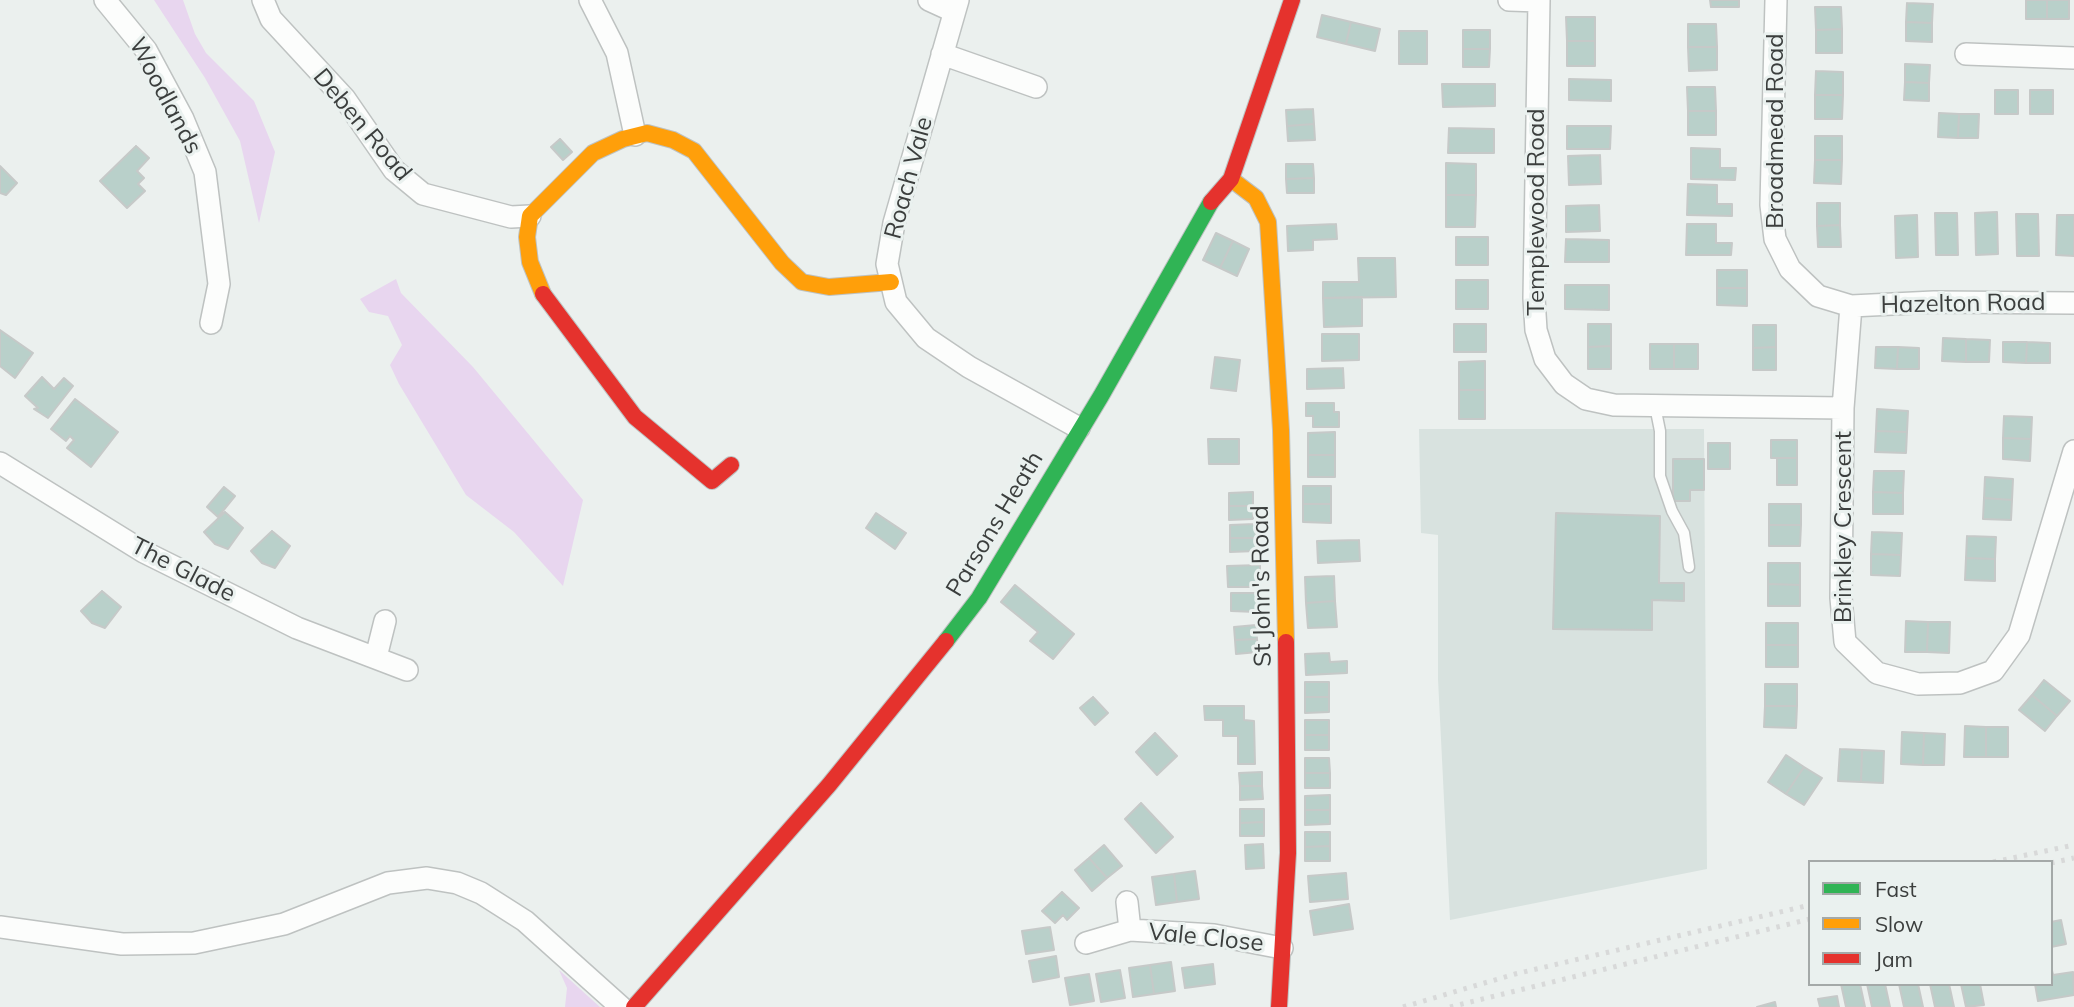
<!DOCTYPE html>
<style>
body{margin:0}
#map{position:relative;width:2074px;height:1007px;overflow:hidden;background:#ebf0ee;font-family:Mulish,sans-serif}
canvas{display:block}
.legend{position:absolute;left:1808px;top:860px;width:245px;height:126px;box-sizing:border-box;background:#eaf1ef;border:2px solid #a4a9a8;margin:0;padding:9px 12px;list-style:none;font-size:21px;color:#3b3e3d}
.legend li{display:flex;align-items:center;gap:14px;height:35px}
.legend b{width:35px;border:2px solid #a4a9a8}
</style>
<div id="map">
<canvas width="2074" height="1007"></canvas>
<ul class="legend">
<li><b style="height:9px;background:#30b455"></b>Fast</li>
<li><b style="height:9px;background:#ff9f0a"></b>Slow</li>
<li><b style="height:9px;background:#e5322d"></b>Jam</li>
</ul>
</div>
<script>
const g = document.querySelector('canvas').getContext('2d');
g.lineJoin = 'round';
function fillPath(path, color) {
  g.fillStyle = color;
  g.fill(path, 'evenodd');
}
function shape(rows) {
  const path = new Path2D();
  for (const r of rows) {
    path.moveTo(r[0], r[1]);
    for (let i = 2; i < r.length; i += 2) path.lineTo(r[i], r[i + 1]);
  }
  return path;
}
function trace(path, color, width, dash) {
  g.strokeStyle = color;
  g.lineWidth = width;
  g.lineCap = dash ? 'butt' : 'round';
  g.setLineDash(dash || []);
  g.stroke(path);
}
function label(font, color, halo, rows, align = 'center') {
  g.font = font + ' Mulish,sans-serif';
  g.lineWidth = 6;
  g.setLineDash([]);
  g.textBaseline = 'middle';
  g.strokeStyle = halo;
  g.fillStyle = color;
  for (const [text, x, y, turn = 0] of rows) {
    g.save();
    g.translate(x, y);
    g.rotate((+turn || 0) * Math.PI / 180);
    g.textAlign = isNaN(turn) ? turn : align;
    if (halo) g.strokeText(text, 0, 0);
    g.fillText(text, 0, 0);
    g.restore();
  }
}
fillPath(shape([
 [1419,429,1704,429,1707,869,1450,920,1438,679,1438,535,1421,533]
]), '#d8e2df');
fillPath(shape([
 [154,0,183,0,195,34,206,53,254,101,275,152,259,223,240,141,205,78],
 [396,279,401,293,473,367,583,500,563,586,514,532,466,495,399,384,390,365,402,345,388,316,369,312,360,299],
 [559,970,600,1007,565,1007,567,988]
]), '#e8d6ef');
const building = shape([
 [1710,0,1739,0,1739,7,1711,7,1710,0],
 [2026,0,2047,0,2047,19,2026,19,2026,0],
 [2047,0,2069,0,2069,19,2047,19,2047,0],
 [1907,3,1933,4,1932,23,1906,22,1907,3],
 [1815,7,1841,7,1842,29,1816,30,1815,7],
 [1322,15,1351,22,1346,44,1317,37,1322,15],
 [1566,17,1595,17,1595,41,1567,41,1566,17],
 [1351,22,1380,29,1375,51,1346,44,1351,22],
 [1906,22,1932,23,1932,42,1906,41,1906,22],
 [1688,24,1716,24,1717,47,1688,47,1688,24],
 [1842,29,1842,53,1816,53,1816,30,1842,29],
 [1463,30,1490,30,1490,49,1463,49,1463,30],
 [1399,31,1427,31,1427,64,1399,64,1399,31],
 [1567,41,1595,41,1595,66,1567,66,1567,41],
 [1688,47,1717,47,1717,70,1689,71,1688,47],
 [1463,49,1490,49,1489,67,1463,67,1463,49],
 [1905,64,1930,65,1929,83,1905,82,1905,64],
 [1816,71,1843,72,1843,95,1815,95,1816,71],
 [1569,79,1611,80,1611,101,1569,100,1569,79],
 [1905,82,1929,83,1929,101,1904,100,1905,82],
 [1442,84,1495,84,1495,106,1443,107,1442,84],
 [1687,87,1715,87,1716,111,1688,111,1687,87],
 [1995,90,2018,90,2018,114,1995,114,1995,90],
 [2030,90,2053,90,2053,114,2030,114,2030,90],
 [1815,95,1843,95,1842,119,1815,119,1815,95],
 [1313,109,1314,124,1287,126,1286,110,1313,109],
 [1688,111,1716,111,1716,135,1688,135,1688,111],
 [1939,113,1959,114,1958,138,1938,137,1939,113],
 [1959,114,1979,114,1978,138,1958,138,1959,114],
 [1314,124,1315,140,1288,141,1287,126,1314,124],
 [1567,126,1611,126,1610,149,1567,149,1567,126],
 [1449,128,1494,129,1494,153,1448,153,1449,128],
 [1815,136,1842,136,1842,160,1815,160,1815,136],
 [560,139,572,152,563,160,551,147,560,139],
 [136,146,149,158,137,171,144,178,138,184,145,191,127,208,100,181,136,146],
 [1691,148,1720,149,1720,168,1736,168,1735,180,1691,179,1691,148],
 [1600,155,1601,184,1569,185,1568,156,1600,155],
 [1815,160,1842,160,1841,184,1814,183,1815,160],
 [1446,163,1476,164,1476,195,1446,195,1446,163],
 [1286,164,1313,164,1314,178,1286,179,1286,164],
 [0,166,17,183,6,195,0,193,0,166],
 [1314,178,1314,193,1287,193,1286,179,1314,178],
 [1688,184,1717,185,1717,204,1732,204,1732,216,1687,215,1688,184],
 [1446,195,1476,195,1475,227,1446,227,1446,195],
 [1817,203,1840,203,1840,225,1817,226,1817,203],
 [1599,205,1600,231,1566,232,1566,206,1599,205],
 [1997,212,1998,254,1976,255,1975,213,1997,212],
 [1935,213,1957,213,1958,255,1936,255,1935,213],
 [2016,214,2038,214,2039,256,2017,256,2016,214],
 [1917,215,1918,257,1896,258,1895,216,1917,215],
 [2057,215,2074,215,2074,256,2056,255,2057,215],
 [1336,224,1337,239,1313,240,1313,250,1288,251,1287,226,1336,224],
 [1687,224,1716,224,1716,243,1732,243,1731,255,1686,255,1687,224],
 [1840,225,1841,247,1818,247,1817,226,1840,225],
 [1216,233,1233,241,1220,268,1203,260,1216,233],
 [1456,237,1488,237,1488,265,1456,265,1456,237],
 [1566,239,1609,240,1609,262,1565,262,1566,239],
 [1233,241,1249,249,1237,276,1220,268,1233,241],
 [1358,258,1395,258,1396,297,1323,298,1323,282,1359,282,1358,258],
 [1717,270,1747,270,1747,288,1717,288,1717,270],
 [1456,280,1488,280,1488,309,1456,309,1456,280],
 [1565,285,1609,285,1609,310,1565,309,1565,285],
 [1717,288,1747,288,1747,306,1717,305,1717,288],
 [1362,297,1362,326,1324,327,1323,298,1362,297],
 [1454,324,1486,324,1486,352,1454,352,1454,324],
 [1588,324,1611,324,1611,346,1588,347,1588,324],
 [1753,325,1776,325,1776,347,1753,348,1753,325],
 [0,330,33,353,15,378,0,366,0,330],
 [1322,334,1359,334,1359,360,1322,361,1322,334],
 [1943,338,1966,339,1966,362,1942,361,1943,338],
 [1966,339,1990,340,1989,362,1966,362,1966,339],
 [2003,342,2027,342,2026,363,2003,362,2003,342],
 [2027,342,2050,343,2050,363,2026,363,2027,342],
 [1650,344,1674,344,1674,369,1650,369,1650,344],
 [1674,344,1698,344,1698,369,1674,369,1674,344],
 [1611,346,1611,369,1588,369,1588,347,1611,346],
 [1776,347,1776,370,1753,370,1753,348,1776,347],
 [1876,347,1898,347,1897,369,1875,368,1876,347],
 [1898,347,1919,348,1919,369,1897,369,1898,347],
 [1215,357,1240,360,1236,391,1211,388,1215,357],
 [1485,361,1485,390,1459,390,1459,362,1485,361],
 [1343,368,1344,388,1307,389,1307,369,1343,368],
 [42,377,54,389,64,378,73,386,48,418,34,409,38,408,25,396,42,377],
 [1459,390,1485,390,1485,419,1459,419,1459,390],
 [75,399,118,432,91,467,67,448,74,440,70,436,66,441,51,429,75,399],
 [1306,403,1334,403,1334,412,1339,412,1339,427,1313,427,1313,416,1306,416,1306,403],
 [1877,409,1908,411,1907,432,1876,431,1877,409],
 [2004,416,2032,417,2031,439,2003,438,2004,416],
 [1876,431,1907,432,1906,453,1875,452,1876,431],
 [1335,432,1335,455,1308,455,1308,433,1335,432],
 [2003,438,2031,439,2030,461,2003,459,2003,438],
 [1208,439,1239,439,1239,464,1209,464,1208,439],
 [1771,440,1797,440,1797,458,1771,458,1771,440],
 [1708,443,1730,443,1730,469,1708,469,1708,443],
 [1308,455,1335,455,1335,477,1308,477,1308,455],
 [1777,458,1797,458,1797,485,1777,485,1777,458],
 [1673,459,1704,459,1704,490,1690,490,1690,501,1673,501,1673,459],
 [1874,471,1904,471,1903,493,1873,492,1874,471],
 [1985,477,2013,479,2012,500,1984,498,1985,477],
 [1303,486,1331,486,1331,504,1303,504,1303,486],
 [224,487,235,496,218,517,207,507,224,487],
 [1253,492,1253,506,1229,506,1229,493,1253,492],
 [1873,492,1903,493,1903,514,1873,514,1873,492],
 [1984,498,2012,500,2011,520,1983,519,1984,498],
 [1303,504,1331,504,1331,523,1303,522,1303,504],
 [1769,504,1801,504,1801,525,1769,525,1769,504],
 [1229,506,1253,506,1253,519,1229,520,1229,506],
 [225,512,243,528,228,549,215,544,204,532,225,512],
 [876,513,906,533,895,549,866,528,876,513],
 [1556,513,1660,516,1659,583,1684,583,1684,601,1652,600,1652,630,1553,629,1556,513],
 [1255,524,1256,538,1230,538,1230,525,1255,524],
 [1769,525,1801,525,1800,546,1769,546,1769,525],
 [272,531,290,546,275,568,262,563,251,551,272,531],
 [1872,532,1902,533,1901,555,1871,554,1872,532],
 [1967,536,1996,537,1995,559,1966,558,1967,536],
 [1230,538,1256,538,1256,551,1230,552,1230,538],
 [1359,540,1360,561,1318,563,1317,541,1359,540],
 [1871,554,1901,555,1900,576,1871,575,1871,554],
 [1966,558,1995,559,1995,581,1965,580,1966,558],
 [1768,563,1800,563,1800,585,1768,584,1768,563],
 [1260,565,1260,587,1228,587,1227,566,1260,565],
 [1334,576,1335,601,1306,603,1305,577,1334,576],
 [1768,584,1800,585,1800,606,1768,606,1768,584],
 [1015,585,1074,634,1053,659,1030,641,1038,632,1001,602,1015,585],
 [102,591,121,607,105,628,92,623,81,611,102,591],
 [1231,593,1257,593,1257,612,1231,611,1231,593],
 [1335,601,1337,627,1308,628,1306,603,1335,601],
 [1906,621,1928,622,1927,652,1905,652,1906,621],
 [1928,622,1950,622,1949,653,1927,652,1928,622],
 [1766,623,1798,623,1798,645,1766,645,1766,623],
 [1256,625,1257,639,1235,640,1234,627,1256,625],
 [1257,639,1258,652,1236,654,1235,640,1257,639],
 [1766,645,1798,645,1798,667,1766,667,1766,645],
 [1329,653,1330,662,1347,661,1347,673,1306,675,1305,654,1329,653],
 [2044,680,2070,701,2057,716,2032,695,2044,680],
 [1305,682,1329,682,1329,697,1305,697,1305,682],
 [1765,684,1797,684,1797,706,1765,706,1765,684],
 [2032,695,2057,716,2045,731,2019,710,2032,695],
 [1093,697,1108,713,1095,725,1080,708,1093,697],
 [1305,697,1329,697,1329,712,1305,713,1305,697],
 [1204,706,1244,706,1244,720,1254,721,1255,764,1238,764,1238,736,1223,736,1223,720,1205,720,1204,706],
 [1765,706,1797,706,1796,728,1764,727,1765,706],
 [1305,720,1329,720,1329,735,1305,735,1305,720],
 [1965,726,1986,727,1986,757,1964,757,1965,726],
 [1986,727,2008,727,2008,757,1986,757,1986,727],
 [1902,732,1924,733,1923,765,1901,764,1902,732],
 [1155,733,1177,756,1157,775,1136,752,1155,733],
 [1924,733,1945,734,1944,765,1923,765,1924,733],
 [1305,735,1329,735,1329,750,1305,750,1305,735],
 [1840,749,1862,750,1861,782,1838,781,1840,749],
 [1862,750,1884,751,1883,783,1861,782,1862,750],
 [1786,755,1804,767,1786,794,1768,782,1786,755],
 [1305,758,1329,758,1330,773,1305,773,1305,758],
 [1804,767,1822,778,1804,805,1786,794,1804,767],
 [1262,772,1262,786,1240,786,1239,773,1262,772],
 [1305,773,1330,773,1330,788,1305,788,1305,773],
 [1240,786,1262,786,1263,799,1240,800,1240,786],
 [1330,795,1330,810,1305,810,1305,796,1330,795],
 [1141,803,1173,837,1156,853,1125,819,1141,803],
 [1240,809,1264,809,1264,822,1240,823,1240,809],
 [1305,810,1330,810,1330,824,1305,825,1305,810],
 [1264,822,1264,836,1240,836,1240,823,1264,822],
 [1305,832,1330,832,1330,846,1305,847,1305,832],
 [1263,844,1264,868,1246,869,1245,845,1263,844],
 [1104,845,1122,866,1107,878,1089,858,1104,845],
 [1330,846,1330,861,1305,861,1305,847,1330,846],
 [1089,858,1107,878,1092,891,1075,870,1089,858],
 [1195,871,1199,899,1177,902,1174,874,1195,871],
 [1346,873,1348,899,1310,902,1308,876,1346,873],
 [1174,874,1177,902,1156,905,1152,877,1174,874],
 [1062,892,1079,908,1067,920,1063,915,1055,923,1042,911,1062,892],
 [1349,904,1353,929,1314,935,1310,911,1349,904],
 [2061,920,2066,944,2051,947,2051,922,2061,920],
 [1050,927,1054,950,1026,954,1022,931,1050,927],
 [1056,956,1059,977,1033,982,1029,961,1056,956],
 [1171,962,1175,991,1154,994,1150,965,1171,962],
 [1213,964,1215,984,1185,988,1182,968,1213,964],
 [1150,965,1154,994,1133,997,1129,968,1150,965],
 [2051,966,2053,975,2073,972,2074,995,2038,1001,2035,984,2051,984,2051,966],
 [1120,970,1125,998,1101,1002,1096,974,1120,970],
 [1089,974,1094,1001,1070,1005,1065,978,1089,974],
 [1841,984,1860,984,1865,1007,1846,1007,1841,984],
 [1867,984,1885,984,1890,1007,1872,1007,1867,984],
 [1899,984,1918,984,1923,1007,1904,1007,1899,984],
 [1930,984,1949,984,1954,1007,1935,1007,1930,984],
 [1961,984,1980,984,1984,1005,1966,1007,1961,984],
 [1837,996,1839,1007,1820,1007,1818,999,1837,996],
 [1775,1002,1776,1007,1757,1007,1775,1002]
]);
fillPath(building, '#b9d0ca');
trace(building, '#c6c9c8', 2);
const lane = shape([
 [1655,406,1660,431,1660,476,1672,511,1684,533,1689,567]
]);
const street = shape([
 [105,0,146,50,183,119,205,172,219,284,211,323],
 [263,0,271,19,345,99,394,170,423,194,511,217,530,216],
 [590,0,617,53,635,135],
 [929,0,953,11],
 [958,0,894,223,887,264,896,302,926,338,969,367,1079,428],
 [1509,0,1539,1],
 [1539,0,1534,298,1536,330,1545,359,1564,384,1586,399,1614,405,1843,408],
 [1776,0,1771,205,1775,239,1790,269,1818,296,1851,306,1934,302,2074,303],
 [942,54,1036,87],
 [1966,54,2074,58],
 [1851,306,1843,408,1841,598,1845,642,1877,673,1918,684,1960,683,1993,671,2019,635,2074,451],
 [0,463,144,552,297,628,407,670],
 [376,657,385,621],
 [1127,902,1130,930],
 [0,927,122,944,194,943,284,924,388,883,427,878,457,883,481,893,525,921,621,1007],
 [1086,943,1130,930,1214,935,1282,948]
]);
const fast = shape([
 [946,641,979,598,1101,396,1211,202]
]);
const slow = shape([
 [1231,179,1256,198,1268,222,1281,430,1286,642],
 [543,294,530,262,527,237,530,216,593,153,623,139,647,133,673,140,694,151,782,263,802,282,829,287,891,282]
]);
const jam = shape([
 [1211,202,1231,179,1292,0],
 [543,294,635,417,712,481,731,465],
 [634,1007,829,785,946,641],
 [1279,1007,1288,853,1286,642]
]);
trace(lane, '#bec2c1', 13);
trace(street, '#bec2c1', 24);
trace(fast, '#bec2c1', 18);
trace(slow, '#bec2c1', 18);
trace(jam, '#bec2c1', 18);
trace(lane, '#fcfdfc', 10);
trace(street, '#fcfdfc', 21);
trace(fast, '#30b455', 16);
trace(slow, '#ff9f0a', 16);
trace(jam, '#e5322d', 16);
trace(shape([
 [1993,862,2074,845],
 [2051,863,2074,858],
 [1403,1007,1515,974,1810,905],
 [1450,1007,1810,919]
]), '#d8d9d9', 5, [3.5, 7]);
label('24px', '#3b3e3d', '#eaf1ef', [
 ["Woodlands",165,96,62],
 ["Deben Road",362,125,50],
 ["Broadmead Road",1776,131,-90],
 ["Roach Vale",909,178,-75],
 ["Templewood Road",1537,212,-90],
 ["Hazelton Road",1963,304,-1],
 ["Parsons Heath",995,524,-59],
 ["Brinkley Crescent",1844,527,-90],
 ["The Glade",183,570,27],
 ["St John's Road",1262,586,-91],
 ["Vale Close",1206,938,6]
]);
</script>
